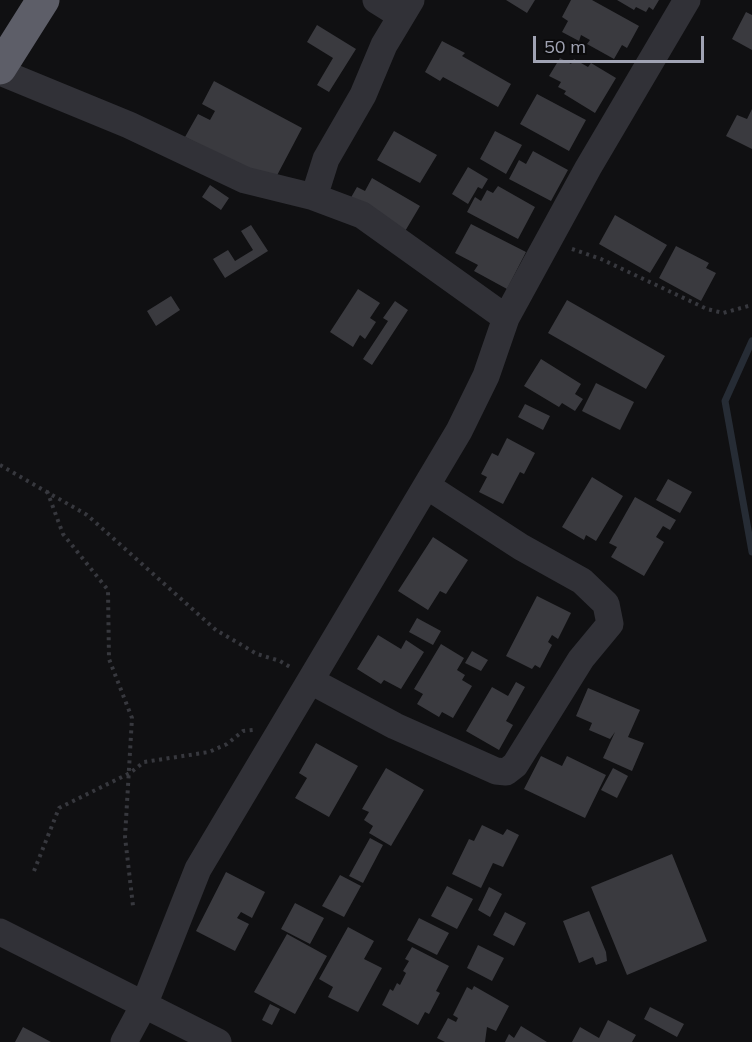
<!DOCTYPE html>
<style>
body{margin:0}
#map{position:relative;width:752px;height:1042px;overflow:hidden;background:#101012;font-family:Mulish,sans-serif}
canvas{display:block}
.scale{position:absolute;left:533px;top:36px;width:171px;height:27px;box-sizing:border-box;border:3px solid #a0a3b3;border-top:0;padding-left:8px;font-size:18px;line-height:21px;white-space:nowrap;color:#a0a3b3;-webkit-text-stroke:4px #0b0b0c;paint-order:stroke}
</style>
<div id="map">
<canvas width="752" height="1042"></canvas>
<div class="scale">50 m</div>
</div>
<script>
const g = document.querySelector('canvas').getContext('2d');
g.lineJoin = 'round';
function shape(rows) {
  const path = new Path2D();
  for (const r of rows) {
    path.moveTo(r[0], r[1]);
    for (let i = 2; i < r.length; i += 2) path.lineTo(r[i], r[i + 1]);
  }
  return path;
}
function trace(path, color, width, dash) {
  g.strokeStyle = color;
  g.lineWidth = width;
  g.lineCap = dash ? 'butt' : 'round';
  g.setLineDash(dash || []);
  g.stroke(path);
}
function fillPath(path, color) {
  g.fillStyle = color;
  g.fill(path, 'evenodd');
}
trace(shape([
 [752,341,725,401,752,552]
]), '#262c35', 7);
fillPath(shape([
 [506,0,535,0,527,13],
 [571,0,592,0,639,26,627,48,622,45,614,59,587,44,590,40,581,35,579,41,562,32,568,21,562,17],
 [617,0,659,0,653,10,649,7,646,12,636,7,634,10],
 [746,12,752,15,752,50,732,39],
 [317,25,356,49,329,92,317,85,333,58,307,42],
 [442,41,465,53,462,56,511,84,498,107,443,77,440,81,425,72],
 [560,58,571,64,574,59,588,67,591,63,616,78,595,113,564,94,566,91,558,87,561,82,549,76],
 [214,81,302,128,273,183,185,137,198,114,210,120,215,111,202,104],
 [537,94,586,120,569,151,520,124],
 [752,109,752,149,726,136,737,115,747,119],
 [394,131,437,155,420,183,377,160],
 [495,131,522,145,506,174,480,159],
 [533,151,568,170,551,201,509,179,519,160,526,164],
 [468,167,488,179,482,189,478,187,468,204,452,194],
 [372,178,420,206,404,233,349,201,357,187,365,191],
 [210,185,229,198,221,210,202,197],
 [498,186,535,207,518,239,467,212,475,197,481,201,487,190,493,193],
 [615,215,667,245,650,273,599,244],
 [471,224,526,252,507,289,474,271,478,265,455,253],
 [251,225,268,251,225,278,213,259,228,250,235,261,253,250,241,231],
 [676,246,709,263,706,268,716,273,701,301,659,278],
 [358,289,380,303,370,318,376,322,365,339,360,335,353,347,330,332],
 [171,296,180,310,156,326,147,311],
 [567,300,665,356,646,389,548,333],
 [395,301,408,310,372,365,363,359,388,321,383,318],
 [541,359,581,384,575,394,583,399,575,411,562,403,559,407,524,386],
 [596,383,634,402,620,430,582,411],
 [525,404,550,416,543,430,518,417],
 [507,438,535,453,524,474,520,472,503,504,479,492,487,477,481,474,492,453,498,456],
 [592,477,623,496,596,541,586,535,584,540,562,527],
 [668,479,692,492,680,513,656,500],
 [635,497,676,520,670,530,663,526,656,537,664,542,644,576,611,557,617,547,609,543],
 [433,537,468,560,446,594,440,591,428,610,398,591],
 [537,596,571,613,558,639,552,635,548,642,552,645,540,668,535,665,532,669,506,656],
 [417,618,441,631,433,645,409,632],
 [378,635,401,649,406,640,424,652,401,689,384,680,381,684,357,669],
 [441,644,464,658,457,670,465,675,462,680,472,686,453,718,442,712,439,717,417,704,423,694,414,689],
 [472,651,488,660,481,671,465,663],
 [516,682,525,687,506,721,513,725,499,750,466,731,492,687,508,696],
 [588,688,640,710,628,737,644,743,632,771,603,758,615,732,610,739,589,730,592,723,576,716],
 [316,743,358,766,329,817,295,798,307,778,299,773],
 [541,756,562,766,567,756,606,775,585,818,524,789],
 [386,768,424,790,391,846,369,833,373,826,364,820,369,812,362,809],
 [613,768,628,776,617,798,601,790],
 [482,825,503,835,507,829,519,835,503,867,493,863,481,888,452,874,469,839,474,841],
 [370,838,383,845,363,883,349,876],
 [672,854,707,941,627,975,591,887],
 [226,872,265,892,252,918,241,912,237,918,249,924,235,951,196,931],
 [340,875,361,886,344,917,322,906],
 [447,886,473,899,457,929,431,916],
 [489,887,502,894,490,917,478,910],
 [295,903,324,918,310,944,281,929],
 [589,911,606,952,607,961,596,965,593,957,579,963,563,921],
 [505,912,526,923,514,946,493,935],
 [419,918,449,933,437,955,407,940],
 [348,927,374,941,364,959,382,968,358,1012,328,997,333,987,319,979],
 [287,934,327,956,295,1014,254,992],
 [478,945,504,958,492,981,467,968],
 [412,947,449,966,436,991,440,993,429,1014,425,1012,418,1025,382,1005,390,989,393,991,397,983,400,985,406,973,403,971,409,961,405,959],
 [474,986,509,1006,496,1031,487,1027,485,1042,445,1042,437,1038,448,1018,456,1022,458,1018,453,1015,467,987,472,990],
 [270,1004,280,1009,272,1025,262,1020],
 [650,1007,684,1024,677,1037,644,1019],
 [608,1020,636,1035,632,1042,572,1042,580,1027,599,1038],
 [521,1026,547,1042,505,1042,509,1034,514,1038],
 [23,1027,51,1042,15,1042]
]), '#3a3a3f');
trace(shape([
 [572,249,601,259,707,309,723,313,752,305],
 [0,465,87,515,216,630,257,654,280,661,290,667],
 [47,491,63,534,108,590,109,659,132,718,125,837,133,906],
 [34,871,59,808,130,773,144,762,209,752,227,744,243,731,253,730]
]), '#37383e', 4, [3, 4.5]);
trace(shape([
 [376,0,400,15],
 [0,72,129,125,245,180,314,197,362,215,506,318],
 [314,197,326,159,363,95,384,45,411,0],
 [311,681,395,726,496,771,506,772,515,765,581,659,610,624,606,604,582,581,521,547,427,486],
 [0,932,218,1042],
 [124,1042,144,1005,198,869,459,431,486,376,506,318,588,168,687,0]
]), '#313137', 27);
trace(shape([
 [0,68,43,0]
]), '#5d5e68', 33);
</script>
